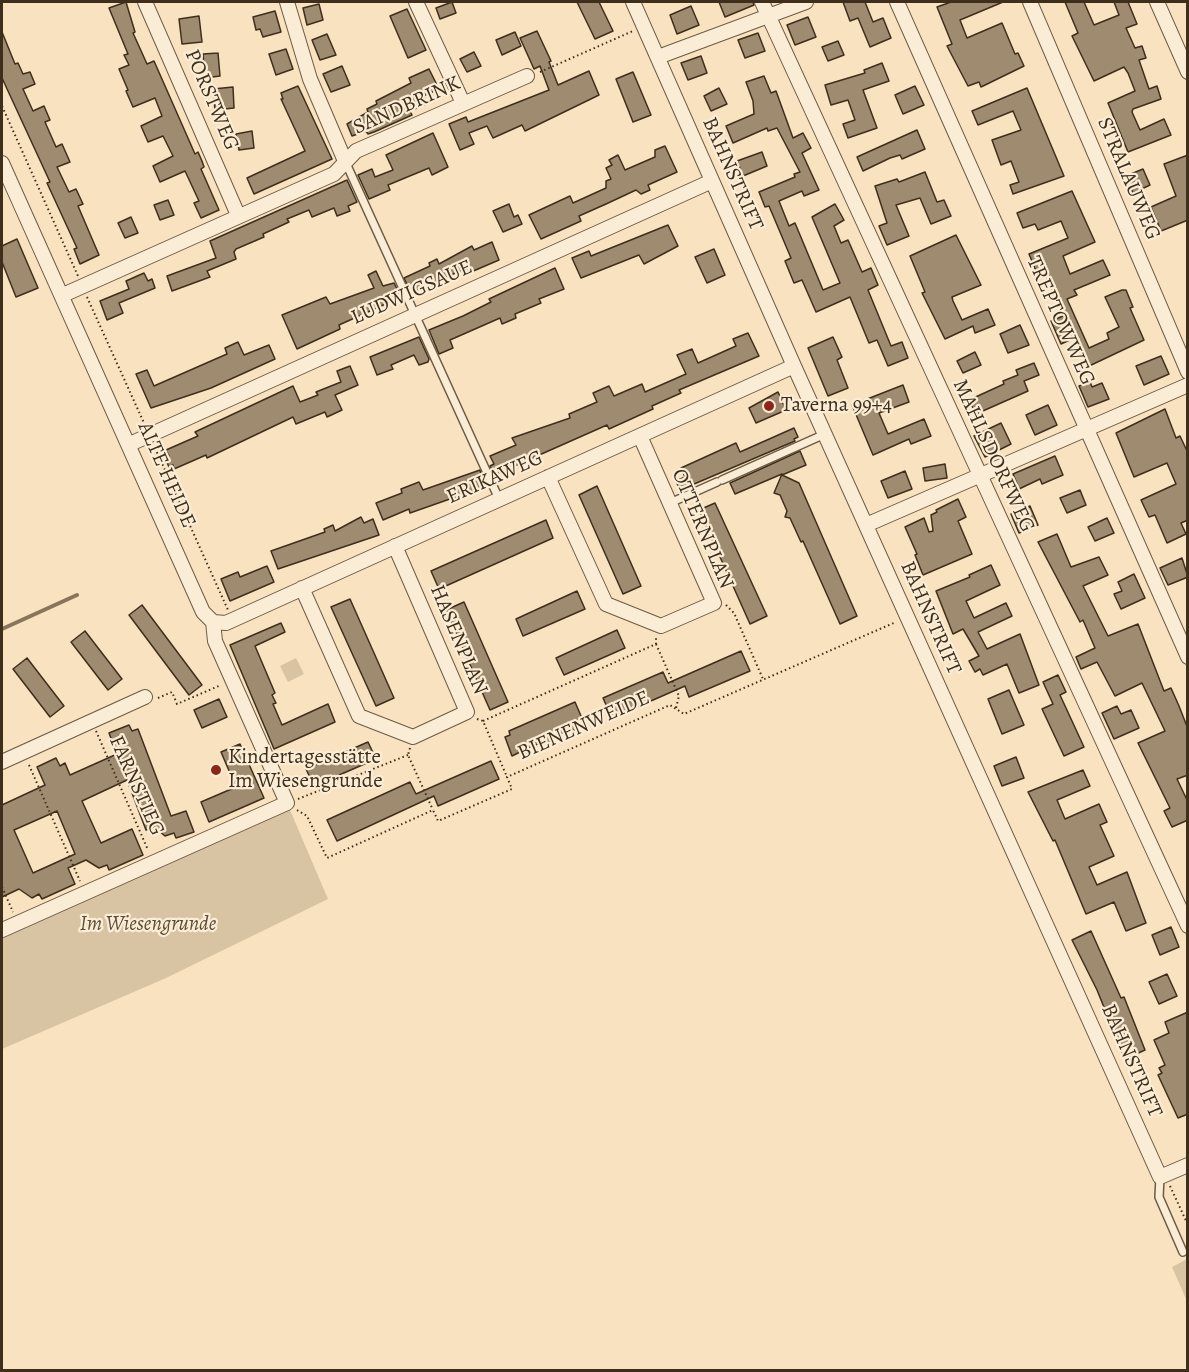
<!DOCTYPE html>
<meta charset="utf-8">
<style>
body{margin:0}
#map{position:relative;width:1189px;height:1372px;overflow:hidden;background:#f8e2bf;font-family:Alegreya,serif}
canvas{display:block}
.frame{position:absolute;inset:0;border:3px solid #3e2e1b;pointer-events:none}
</style>
<div id="map">
<canvas width="1189" height="1372"></canvas>
<div class="frame"></div>
</div>
<script>
const g = document.querySelector('canvas').getContext('2d');
g.lineJoin = 'round';
function fillPath(path, color) {
  g.fillStyle = color;
  g.fill(path, 'evenodd');
}
function shape(rows) {
  const path = new Path2D();
  for (const r of rows) {
    path.moveTo(r[0], r[1]);
    for (let i = 2; i < r.length; i += 2) path.lineTo(r[i], r[i + 1]);
  }
  return path;
}
function trace(path, color, width, dash) {
  g.strokeStyle = color;
  g.lineWidth = width;
  g.lineCap = dash ? 'butt' : 'round';
  g.setLineDash(dash || []);
  g.stroke(path);
}
function label(font, color, halo, rows, align = 'center') {
  g.font = font + ' Alegreya,serif';
  g.lineWidth = 4.5;
  g.setLineDash([]);
  g.textBaseline = 'middle';
  g.strokeStyle = halo;
  g.fillStyle = color;
  for (const [text, x, y, turn = 0] of rows) {
    g.save();
    g.translate(x, y);
    g.rotate((+turn || 0) * Math.PI / 180);
    g.textAlign = isNaN(turn) ? turn : align;
    if (halo) g.strokeText(text, 0, 0);
    g.fillText(text, 0, 0);
    g.restore();
  }
}
fillPath(shape([
 [296,658,304,674,288,682,280,666],
 [287,803,328,899,166,978,2,1049,2,930],
 [1187,1259,1187,1301,1172,1267]
]), '#d8c3a3');
trace(shape([
 [2,629,77,595]
]), '#88755c', 4);
const building = shape([
 [126,2,135,32,133,33,147,64,154,61,195,154,198,152,202,161,204,167,201,169,219,210,201,218,194,203,199,201,185,171,160,182,153,166,173,156,163,136,148,142,141,126,162,116,155,98,133,107,126,91,128,90,119,69,129,65,124,55,128,54,109,8,126,2],
 [452,2,456,13,440,19,436,8,452,2],
 [577,2,599,2,613,31,595,39,577,2],
 [719,2,753,2,754,5,725,17,719,2],
 [843,2,865,2,873,22,883,18,891,38,870,47,858,18,850,21,843,2],
 [951,2,1003,2,960,20,967,38,1002,23,1015,54,1018,53,1024,66,981,87,979,82,968,86,947,46,952,44,937,7,951,2],
 [1065,2,1084,2,1094,25,1119,15,1114,2,1128,2,1137,24,1126,28,1135,48,1142,46,1146,58,1139,60,1149,89,1157,86,1161,99,1133,109,1132,112,1140,130,1164,119,1171,135,1128,152,1108,103,1135,91,1128,73,1124,67,1094,81,1072,36,1078,33,1065,2],
 [319,4,323,20,307,25,303,8,319,4],
 [691,6,699,25,677,34,670,15,691,6],
 [407,9,426,50,408,58,390,16,407,9],
 [275,11,281,32,263,37,260,29,256,30,253,17,275,11],
 [199,16,202,42,182,44,179,19,199,16],
 [808,17,816,37,795,45,787,25,808,17],
 [537,31,551,61,549,62,558,85,589,71,599,95,525,131,522,125,493,138,487,126,469,133,474,144,460,150,449,124,466,117,468,122,549,90,540,66,534,69,520,38,537,31],
 [2,32,15,64,18,63,23,74,30,72,35,84,23,89,33,111,44,106,50,120,45,122,56,147,62,144,70,162,57,167,69,192,76,189,83,204,78,206,99,255,80,264,74,249,77,248,47,183,50,182,2,78,2,32],
 [515,32,521,46,502,55,496,40,515,32],
 [758,33,765,51,745,58,738,40,758,33],
 [327,34,336,55,320,60,312,40,327,34],
 [838,41,844,55,828,61,822,47,838,41],
 [286,49,293,69,276,75,269,54,286,49],
 [474,52,481,66,467,72,460,59,474,52],
 [218,53,220,76,205,78,203,54,218,53],
 [701,56,707,73,688,80,681,63,701,56],
 [882,63,889,81,863,90,877,128,848,138,843,124,855,120,848,100,831,105,825,85,865,73,864,70,882,63],
 [342,66,350,85,331,92,323,74,342,66],
 [429,69,439,89,423,96,426,104,410,111,412,115,374,132,368,134,366,131,352,136,347,124,368,112,367,109,377,104,376,101,411,83,409,78,429,69],
 [633,72,651,115,633,122,616,79,633,72],
 [764,76,771,93,776,91,793,138,803,133,811,148,802,153,819,190,804,196,802,191,779,201,789,226,795,223,823,290,840,283,812,217,835,204,844,220,834,226,841,243,848,240,862,272,871,268,878,285,868,290,891,346,902,342,908,358,888,366,877,340,869,343,850,297,816,312,802,280,794,283,785,261,791,258,769,206,765,207,759,192,795,177,794,174,800,172,777,128,768,131,767,128,733,143,726,126,754,114,753,101,746,82,764,76],
 [298,86,332,159,254,194,247,178,305,151,281,99,283,99,281,93,298,86],
 [915,86,924,105,903,114,895,95,915,86],
 [233,87,234,108,215,110,213,89,233,87],
 [719,88,727,104,711,111,704,96,719,88],
 [1027,88,1064,176,1013,194,1010,185,1019,182,1011,161,1001,165,992,140,1021,130,1013,111,978,125,972,111,1027,88],
 [917,130,925,149,902,159,900,155,890,158,863,171,857,157,917,130],
 [252,131,254,148,239,150,236,134,252,131],
 [433,133,448,167,432,175,429,168,388,185,390,190,369,199,358,175,372,169,375,177,393,170,386,155,433,133],
 [665,146,677,172,648,185,650,190,641,194,636,190,606,204,579,216,581,221,541,239,529,215,570,196,573,203,606,188,606,181,611,179,606,168,612,165,609,160,618,155,625,170,655,157,655,150,665,146],
 [762,152,767,166,743,176,737,161,762,152],
 [1188,155,1188,220,1161,231,1151,207,1176,196,1164,164,1188,155],
 [1143,169,1150,185,1133,193,1126,176,1143,169],
 [925,172,937,202,944,200,951,216,931,224,920,198,896,205,909,236,887,245,879,226,887,223,875,186,897,179,899,182,925,172],
 [347,180,357,202,348,206,350,211,337,216,334,208,312,217,309,210,287,219,289,222,263,234,264,237,236,249,234,252,236,259,207,271,210,277,172,291,167,276,216,258,210,241,347,180],
 [1072,191,1095,242,1063,256,1070,274,1103,260,1110,275,1074,290,1077,295,1067,299,1089,348,1109,339,1107,333,1119,327,1105,297,1122,290,1126,290,1133,307,1130,308,1144,340,1087,367,1074,338,1061,344,1051,321,1063,316,1043,268,1036,271,1029,254,1068,238,1061,221,1038,230,1035,224,1023,228,1017,213,1072,191],
 [168,200,174,215,160,220,154,205,168,200],
 [509,204,514,217,518,215,522,224,503,232,493,211,509,204],
 [131,217,138,233,125,238,118,223,131,217],
 [668,225,678,246,644,264,639,255,581,278,572,258,589,251,591,256,668,225],
 [956,235,981,285,952,297,953,301,962,320,988,309,995,325,975,333,973,326,945,339,922,293,925,292,910,256,956,235],
 [17,239,38,288,16,297,2,262,2,246,17,239],
 [492,242,499,260,464,275,462,270,411,293,404,278,430,266,429,263,437,259,439,264,472,246,474,250,492,242],
 [714,249,725,275,707,283,695,257,714,249],
 [555,268,564,289,539,299,541,303,515,314,516,318,502,324,500,318,450,340,453,348,439,354,429,330,463,316,491,302,489,299,555,268],
 [376,271,383,286,394,283,401,297,339,325,340,329,297,349,282,315,326,297,330,304,374,288,368,275,376,271],
 [144,273,148,281,152,279,155,288,119,303,123,313,107,320,100,301,129,289,126,281,144,273],
 [1020,325,1029,345,1008,353,1000,334,1020,325],
 [748,333,759,356,679,390,681,393,652,406,653,409,609,429,607,425,494,475,490,466,494,464,490,456,516,445,512,438,570,418,569,414,597,402,593,393,609,386,614,396,642,384,645,392,686,374,677,355,692,349,698,363,736,346,733,339,748,333],
 [419,337,429,359,428,362,419,365,414,355,391,365,393,369,377,375,370,357,419,337],
 [833,337,842,357,837,360,848,388,828,396,808,348,833,337],
 [238,342,244,355,269,345,275,359,211,388,151,408,136,374,147,370,154,386,227,354,225,348,238,342],
 [975,352,981,365,963,373,957,361,975,352],
 [1161,356,1169,374,1144,385,1136,366,1161,356],
 [1034,363,1039,375,1024,381,1028,391,976,414,969,400,1004,384,1003,381,1018,375,1016,370,1034,363],
 [350,366,358,385,335,395,342,410,327,417,325,412,296,424,293,417,207,458,206,455,174,469,173,465,169,467,165,458,169,456,166,450,198,436,195,432,293,386,300,402,318,395,316,392,341,382,337,371,350,366],
 [1090,382,1092,387,1102,383,1109,399,1088,407,1079,386,1090,382],
 [903,385,909,402,879,413,888,434,924,419,931,436,911,444,909,439,873,455,852,405,903,385],
 [778,392,786,410,756,423,749,408,778,392],
 [1048,405,1057,425,1035,435,1026,415,1048,405],
 [1165,409,1176,438,1180,436,1188,453,1188,520,1181,523,1186,534,1167,543,1155,515,1149,517,1141,500,1176,484,1167,463,1134,477,1116,433,1165,409],
 [1001,423,1011,444,985,457,974,436,1001,423],
 [794,428,798,437,794,439,795,441,680,490,676,481,685,477,681,468,736,443,740,452,794,428],
 [800,451,806,465,782,475,799,483,857,616,840,624,803,541,801,542,790,518,785,517,787,511,780,495,774,493,782,474,735,494,730,483,800,451],
 [1055,456,1063,475,1042,484,1040,479,1019,489,1013,474,1055,456],
 [945,464,947,478,925,481,923,468,945,464],
 [480,470,484,487,410,513,409,509,383,520,376,503,402,493,401,489,419,482,423,490,480,470],
 [905,471,912,489,888,498,881,481,905,471],
 [597,486,641,586,623,594,579,495,597,486],
 [1080,490,1086,505,1067,513,1060,498,1080,490],
 [958,499,966,517,958,521,972,554,923,575,915,555,917,554,905,527,924,518,929,532,933,531,931,515,937,512,936,510,958,499],
 [715,503,767,616,750,624,699,510,715,503],
 [1030,506,1038,525,1019,533,1011,514,1030,506],
 [361,517,364,523,373,519,379,535,278,569,271,551,325,532,324,529,333,525,335,531,361,517],
 [1107,518,1114,533,1095,541,1088,527,1107,518],
 [546,520,553,538,439,589,431,571,546,520],
 [1057,534,1071,567,1099,557,1108,575,1083,586,1108,636,1138,624,1164,691,1171,688,1179,706,1188,729,1188,775,1177,779,1188,802,1188,820,1172,827,1164,811,1170,808,1138,743,1165,731,1142,683,1115,696,1097,662,1081,669,1076,657,1095,648,1083,620,1080,622,1038,542,1057,534],
 [1182,558,1188,577,1168,585,1160,568,1182,558],
 [991,565,1000,585,966,601,974,618,1006,603,1012,616,978,632,987,649,1020,634,1039,685,1019,693,1007,664,983,675,980,669,975,672,969,661,979,656,963,629,953,634,936,591,970,577,969,575,991,565],
 [267,566,274,582,230,601,221,579,238,572,240,577,267,566],
 [1134,574,1145,598,1121,609,1114,594,1122,591,1118,582,1134,574],
 [577,591,585,609,523,636,516,619,577,591],
 [350,599,394,698,376,706,331,607,350,599],
 [464,602,508,702,490,710,446,610,464,602],
 [142,605,202,685,189,695,129,615,142,605],
 [281,623,285,632,255,646,275,693,272,695,276,703,273,704,282,725,328,704,335,722,274,749,230,645,281,623],
 [617,630,625,648,564,675,556,658,617,630],
 [85,631,122,679,108,690,71,642,85,631],
 [741,651,750,671,689,697,685,686,612,718,603,698,663,672,668,683,741,651],
 [27,658,64,706,50,717,13,669,27,658],
 [1058,675,1066,692,1060,695,1084,747,1064,756,1042,709,1053,704,1043,682,1058,675],
 [1009,690,1024,725,1002,734,988,699,1009,690],
 [219,699,227,717,202,728,194,710,219,699],
 [575,702,584,723,575,727,574,732,569,730,551,738,550,743,545,741,528,748,526,753,522,751,512,756,505,737,510,735,509,731,575,702],
 [1117,706,1121,714,1131,710,1139,728,1114,739,1102,713,1117,706],
 [129,725,132,731,138,729,171,816,186,811,194,832,176,838,174,833,165,836,154,827,146,830,127,780,82,801,101,843,132,829,143,855,109,870,107,865,99,868,86,860,68,868,75,884,42,899,39,894,32,898,19,889,2,897,2,805,45,785,37,767,56,758,60,766,65,763,70,775,117,754,109,733,129,725],
 [57,811,75,854,33,873,14,830,57,811],
 [368,742,376,759,314,786,306,769,368,742],
 [240,744,264,798,209,822,201,802,236,787,221,752,240,744],
 [1016,757,1024,778,1002,786,994,766,1016,757],
 [491,761,499,779,438,806,434,796,337,841,327,820,410,782,416,794,491,761],
 [1083,770,1090,786,1057,800,1065,819,1099,804,1107,822,1100,825,1114,856,1089,867,1097,885,1127,872,1146,923,1126,931,1114,902,1086,914,1055,840,1053,841,1028,792,1083,770],
 [1171,927,1179,947,1160,955,1152,935,1171,927],
 [1091,931,1121,998,1124,997,1145,1050,1125,1059,1097,990,1072,940,1091,931],
 [1167,974,1177,996,1159,1004,1149,982,1167,974],
 [1188,1012,1188,1114,1178,1118,1158,1075,1162,1073,1159,1068,1165,1065,1154,1040,1169,1033,1165,1022,1188,1012]
]);
fillPath(building, '#9f8c70');
trace(building, '#3e2e1b', 1.5);
const lane = shape([
 [345,161,499,499],
 [722,480,825,434],
 [670,503,717,482],
 [1160,1177,1159,1197,1183,1252]
]);
const street = shape([
 [145,2,238,215],
 [287,2,310,79,345,161],
 [416,2,463,103],
 [633,2,794,366,1160,1177,1188,1165],
 [762,2,1188,926],
 [897,2,1188,657],
 [1030,2,1188,372],
 [1157,2,1188,72],
 [658,57,806,2],
 [2,163,203,612,213,622,215,641,287,803,2,930],
 [63,295,334,174,356,151,527,76],
 [130,444,712,181],
 [548,477,606,604,661,626,714,603,640,436],
 [866,525,1188,385],
 [302,588,359,716,413,737,467,712,395,546],
 [213,622,226,623,794,366],
 [2,762,145,697]
]);
trace(lane, '#6c5b44', 10);
trace(street, '#6c5b44', 16);
trace(shape([
 [540,72,633,31],
 [2,106,78,276],
 [87,297,144,423],
 [155,448,228,610],
 [726,605,734,613,763,679],
 [656,644,679,696,676,708],
 [158,698,172,692,177,704,221,685],
 [477,719,483,721,507,777],
 [483,721,656,644,656,636],
 [96,731,148,850],
 [410,748,408,755,433,810],
 [29,765,80,881],
 [298,799,408,755],
 [297,810,307,816,327,858,433,810,438,821,512,789,507,777,670,705,684,714,896,622],
 [2,887,13,912],
 [1170,1186,1188,1225]
]), '#3e2e1b', 2, [1.5, 3]);
trace(lane, '#faecd5', 7);
trace(street, '#faecd5', 14);
for (const [x, y, r, color] of [
 [769,406,6,"#8f2418"],
 [216,770,6,"#8f2418"]
]) {
  const dot = new Path2D();
  dot.arc(x, y, r, 0, 2 * Math.PI);
  g.fillStyle = color;
  g.fill(dot);
  trace(dot, '#faecd5', 2);
}
label('21px', '#3e2e1b', '#faecd5', [
 ["PORSTWEG",211,100,67],
 ["SANDBRINK",407,106,-24],
 ["BAHNSTRIFT",732,174,66],
 ["STRALAUWEG",1128,179,67],
 ["LUDWIGSAUE",412,293,-24],
 ["TREPTOWWEG",1060,321,66],
 ["MAHLSDORFWEG",993,456,65],
 ["ALTE HEIDE",166,475,66],
 ["ERIKAWEG",495,478,-24],
 ["OTTERNPLAN",702,529,67],
 ["BAHNSTRIFT",930,618,66],
 ["HASENPLAN",458,640,67],
 ["BIENENWEIDE",584,726,-24],
 ["FARNSTIEG",136,786,66],
 ["BAHNSTRIFT",1131,1061,66]
]);
label('21px', '#3e2e1b', '#faecd5', [
 ["Taverna 99+4",781,406],
 ["Kindertagesstätte",228,758],
 ["Im Wiesengrunde",228,782]
], 'left');
label('italic 21px', '#5d4c36', '#faecd5', [
 ["Im Wiesengrunde",148,925]
]);
</script>
